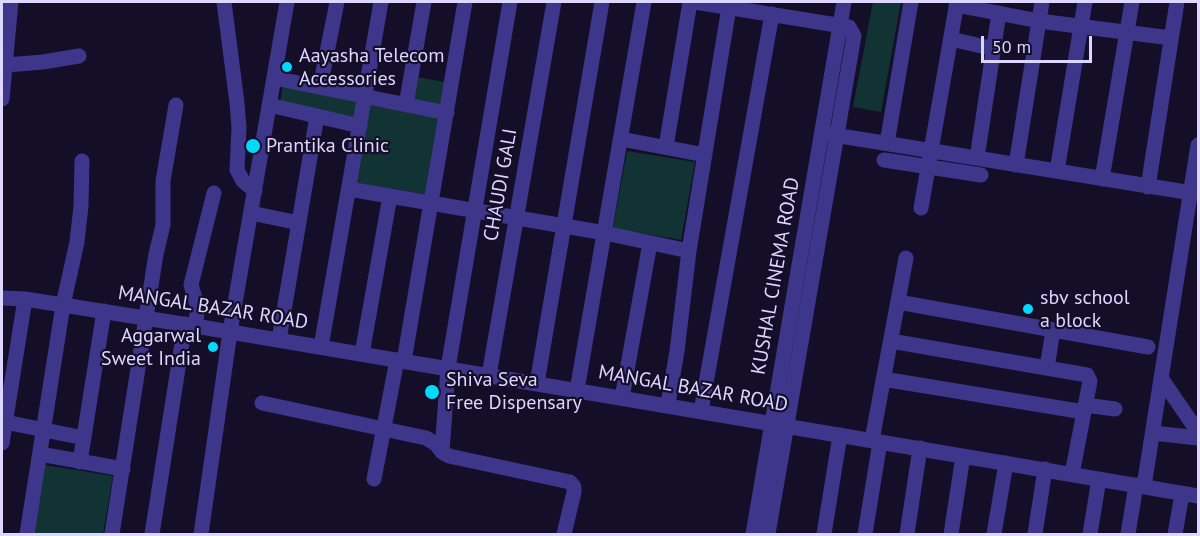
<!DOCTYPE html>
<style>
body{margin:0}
#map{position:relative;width:1200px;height:536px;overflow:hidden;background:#140e29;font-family:"PT Sans",sans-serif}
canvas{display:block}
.frame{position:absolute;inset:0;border:3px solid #ddd6ff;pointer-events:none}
.scale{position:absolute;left:981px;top:36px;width:111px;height:27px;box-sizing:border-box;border:3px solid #ddd6ff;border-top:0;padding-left:8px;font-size:18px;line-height:21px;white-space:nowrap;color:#ddd6ff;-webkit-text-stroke:4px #140e29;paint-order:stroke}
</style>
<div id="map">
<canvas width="1200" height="536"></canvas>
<div class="frame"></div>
<div class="scale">50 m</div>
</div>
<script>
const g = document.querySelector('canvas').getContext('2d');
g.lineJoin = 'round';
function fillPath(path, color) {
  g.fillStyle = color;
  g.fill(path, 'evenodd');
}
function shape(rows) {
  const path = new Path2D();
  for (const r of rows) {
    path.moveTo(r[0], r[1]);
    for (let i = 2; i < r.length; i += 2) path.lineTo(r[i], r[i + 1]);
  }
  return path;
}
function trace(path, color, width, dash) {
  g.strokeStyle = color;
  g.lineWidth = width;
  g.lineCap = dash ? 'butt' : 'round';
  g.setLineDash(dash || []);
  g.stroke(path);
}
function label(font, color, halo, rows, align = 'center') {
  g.font = font + ' "PT Sans",sans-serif';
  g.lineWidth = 4.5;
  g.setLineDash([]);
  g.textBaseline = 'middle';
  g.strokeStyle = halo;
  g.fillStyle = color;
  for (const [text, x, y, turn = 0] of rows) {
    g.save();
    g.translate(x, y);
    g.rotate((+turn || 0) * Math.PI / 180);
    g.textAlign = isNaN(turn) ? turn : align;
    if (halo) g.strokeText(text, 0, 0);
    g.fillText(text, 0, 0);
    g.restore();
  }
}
fillPath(shape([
 [873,2,901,2,881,112,853,107],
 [417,77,445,82,440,106,413,101],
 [283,84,359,100,355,120,280,103],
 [370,105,438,116,425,194,357,183],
 [627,151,695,162,681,240,613,228],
 [45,465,113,476,103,534,33,534]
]), '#133');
trace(shape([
 [224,2,237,103,239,128,237,170,243,181,255,191],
 [695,2,849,27,854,36,768,534],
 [956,5,1039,21,1171,38],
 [951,39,994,49],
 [6,65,43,62,79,56],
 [274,78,447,113],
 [320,87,337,2],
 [2,99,11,2],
 [269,105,360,126],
 [406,105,424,2],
 [828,134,1198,194],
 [621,139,705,155],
 [887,143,911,2],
 [666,147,690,2],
 [977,158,999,13],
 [884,160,981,175],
 [1016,165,1042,2],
 [1057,171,1085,2],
 [1102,179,1132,2],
 [1148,187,1177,2],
 [349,189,605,233,689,251],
 [921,208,957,2],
 [251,213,299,223],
 [2,298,25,299,195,326,1198,496],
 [898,302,1148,347],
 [195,326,198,308,191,285,214,193],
 [279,340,317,116],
 [891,341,1087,375,1090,381,1072,474],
 [321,347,381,2],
 [362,354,390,196],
 [404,361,465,2],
 [1047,368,1053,330],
 [489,375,554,2],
 [1161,378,1198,432],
 [883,379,1084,412],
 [537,383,602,2],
 [577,390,644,2],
 [622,398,650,243],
 [262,403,426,438,436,444,442,452,449,456,570,482,574,487,574,492,564,534],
 [668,404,677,351,689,251,729,7],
 [1085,405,1115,409],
 [701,411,772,14],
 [5,422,84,438],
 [1153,433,1198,438],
 [872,440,906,258],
 [2,443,25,299],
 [442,452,448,368,510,2],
 [40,454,123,469],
 [80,462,104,311],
 [374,479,397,360],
 [1144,486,1198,145],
 [27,534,63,305,77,242,81,206,82,161],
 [112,534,156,254,163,225,163,181,176,105],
 [152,534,185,324],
 [201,534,230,332,287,2],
 [753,534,844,2],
 [824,534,840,435],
 [865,534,880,442],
 [907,534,920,448],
 [951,534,963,456],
 [994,534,1006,463],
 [1035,534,1045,469],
 [1090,534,1099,479],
 [1128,534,1136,485],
 [1175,534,1182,494]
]), '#3d368b', 15);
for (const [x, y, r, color] of [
 [287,67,6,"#02d9ff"],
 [253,146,8,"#02d9ff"],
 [1028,309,6,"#02d9ff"],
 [213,347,6,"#02d9ff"],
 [432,392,8,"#02d9ff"]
]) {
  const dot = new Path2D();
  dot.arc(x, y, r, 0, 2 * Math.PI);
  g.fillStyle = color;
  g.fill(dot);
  trace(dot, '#140e29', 2);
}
label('20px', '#ddd6ff', '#140e29', [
 ["Aayasha Telecom",299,56],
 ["Accessories",299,79],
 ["Prantika Clinic",266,146],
 ["sbv school",1040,298],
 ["a block",1040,321],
 ["Aggarwal",201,336,"right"],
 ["Sweet India",201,359,"right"],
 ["Shiva Seva",446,380],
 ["Free Dispensary",446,403]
], 'left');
label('20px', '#ddd6ff', '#140e29', [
 ["CHAUDI GALI",501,185,-80],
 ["KUSHAL CINEMA ROAD",776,276,-80],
 ["MANGAL BAZAR ROAD",213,308,9],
 ["MANGAL BAZAR ROAD",693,389,10]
]);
</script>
